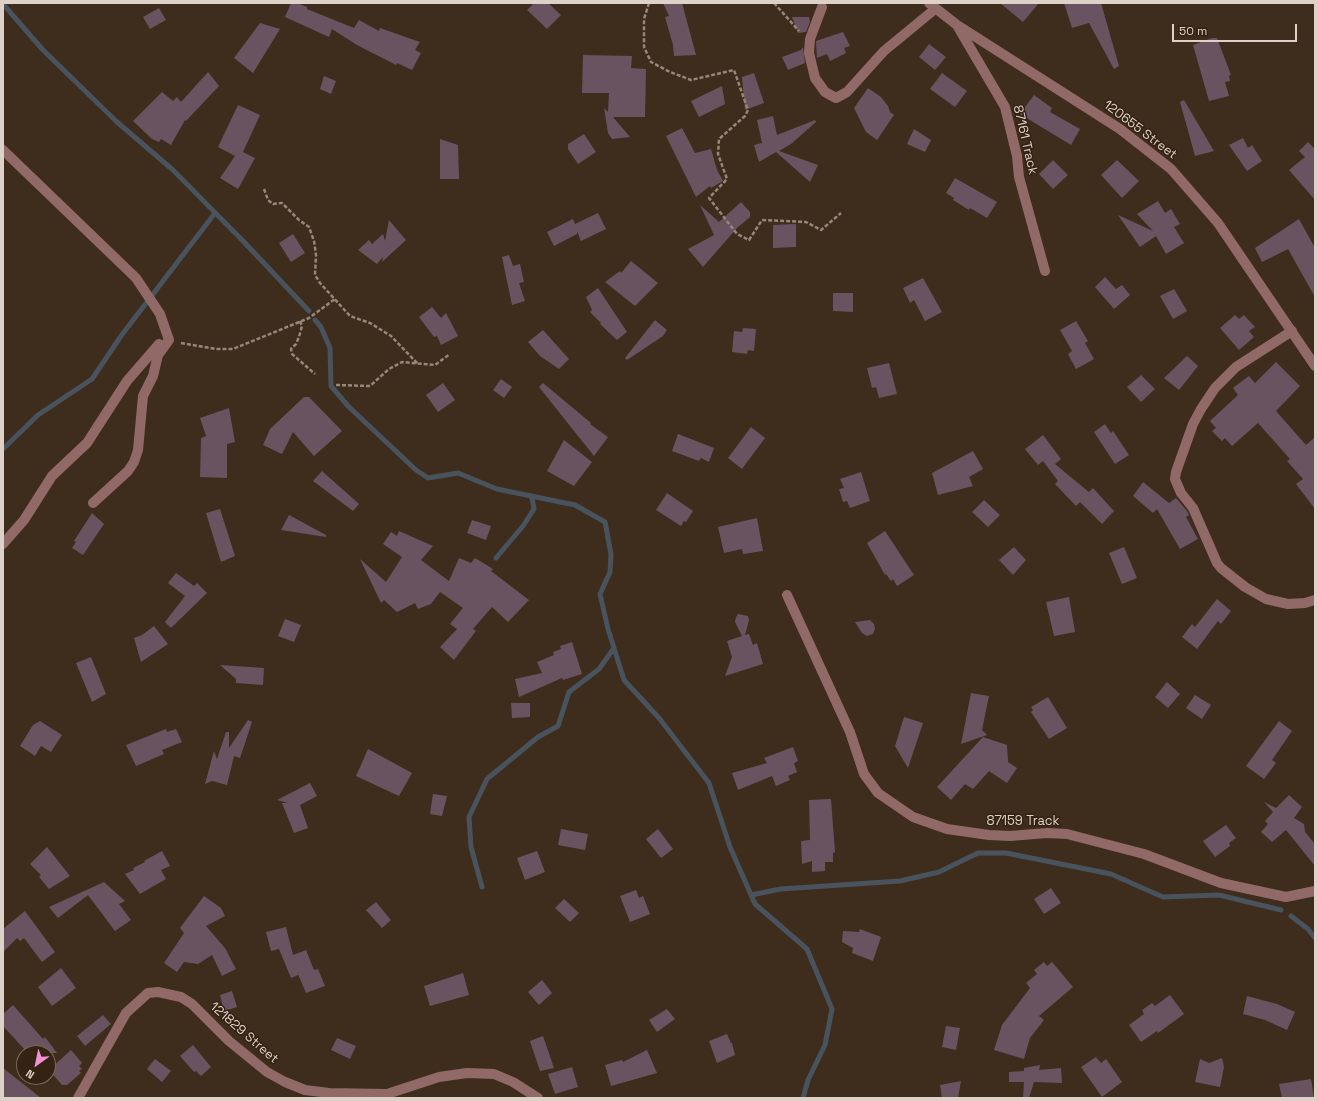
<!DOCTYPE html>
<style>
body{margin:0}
#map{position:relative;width:1318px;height:1101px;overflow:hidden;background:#3e2c1d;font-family:"Space Grotesk",sans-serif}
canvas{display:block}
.frame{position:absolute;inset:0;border:4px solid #ded2c8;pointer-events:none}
.north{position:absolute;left:16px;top:1045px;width:40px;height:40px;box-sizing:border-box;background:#342213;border:1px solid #78685b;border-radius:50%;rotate:213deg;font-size:11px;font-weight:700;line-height:16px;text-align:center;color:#ded2c8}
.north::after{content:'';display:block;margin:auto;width:14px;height:18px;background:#f291d6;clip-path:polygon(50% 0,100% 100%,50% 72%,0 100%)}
.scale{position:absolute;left:1172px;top:24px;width:125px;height:18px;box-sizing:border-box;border:2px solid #ded2c8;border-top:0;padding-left:5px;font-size:12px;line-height:14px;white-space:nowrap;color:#ded2c8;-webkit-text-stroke:3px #342213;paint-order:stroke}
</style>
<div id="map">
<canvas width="1318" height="1101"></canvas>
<div class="frame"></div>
<div class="north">N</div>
<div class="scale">50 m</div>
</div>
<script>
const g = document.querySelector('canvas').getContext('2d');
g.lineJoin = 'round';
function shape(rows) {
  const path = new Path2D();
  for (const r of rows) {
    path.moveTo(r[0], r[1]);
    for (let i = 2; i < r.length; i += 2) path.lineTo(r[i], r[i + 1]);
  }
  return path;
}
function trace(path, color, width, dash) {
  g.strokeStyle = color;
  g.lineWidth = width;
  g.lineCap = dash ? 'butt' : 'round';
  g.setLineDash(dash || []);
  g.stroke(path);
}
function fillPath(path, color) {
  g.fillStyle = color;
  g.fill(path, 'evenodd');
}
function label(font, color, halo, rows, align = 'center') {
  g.font = font + ' "Space Grotesk",sans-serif';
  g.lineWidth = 3;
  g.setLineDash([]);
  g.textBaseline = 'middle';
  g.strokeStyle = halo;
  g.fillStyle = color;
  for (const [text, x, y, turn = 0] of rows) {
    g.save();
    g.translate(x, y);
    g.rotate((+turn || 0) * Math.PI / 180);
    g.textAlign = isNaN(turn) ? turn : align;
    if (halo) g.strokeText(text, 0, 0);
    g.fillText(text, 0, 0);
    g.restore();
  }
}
trace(shape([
 [3,4,43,50,117,122,173,170,244,242,309,311],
 [315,320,321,327,330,348,331,386,349,407,416,470,428,478,458,473,497,489,575,505,605,522,611,554,610,572,600,594,608,629,624,680,659,718,709,783,730,847,755,904,807,949,832,1009,825,1045,808,1080,803,1098],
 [3,449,38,415,92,379,121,336,215,213],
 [496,558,523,526,534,509,532,498],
 [482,887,471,847,469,817,487,779,538,737,558,726,569,692,599,669,614,648],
 [751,895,781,889,900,881,939,872,978,853,1006,853,1111,874,1163,897,1219,895,1281,910],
 [1291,916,1308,929,1315,938]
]), '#48535e', 5);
fillPath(shape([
 [291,3,297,3,307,7,307,9,354,28,359,20,379,31,380,28,420,42,415,50,421,53,412,70,397,63,396,65,357,45,332,29,329,37,285,17],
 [534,3,548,3,561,15,547,29,527,10],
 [663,3,682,3,696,55,674,56,673,45,665,17,669,16],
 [1000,3,1039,3,1023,22],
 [1064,3,1101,3,1119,66,1114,69,1089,23,1072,28],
 [159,8,166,20,150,29,143,17],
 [792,17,809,17,810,22,806,32,798,33],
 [260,23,280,29,253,73,234,58],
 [843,32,850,46,844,48,846,53,830,61,827,54,817,58,816,41],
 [1212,38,1217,38,1231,75,1229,76,1230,81,1225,82,1229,96,1209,101,1193,45],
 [929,44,946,57,935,70,919,57],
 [803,47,805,63,788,70,782,57,801,50],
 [583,55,632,56,631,68,646,69,645,117,613,117,630,137,612,139,608,133,604,108,608,112,609,93,582,93],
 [208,72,219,86,186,121,185,120,171,145,161,139,159,142,152,139,133,121,162,92,173,101,177,97,181,102],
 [754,73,764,103,745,110,742,77],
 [942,73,967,91,955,107,930,89],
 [324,76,336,81,331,94,320,89],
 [722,86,725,104,699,117,691,101],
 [868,88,881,97,888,106,890,112,894,115,877,140,866,132,854,108],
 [1034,95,1052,108,1050,112,1080,129,1071,145,1020,114],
 [1184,100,1214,151,1195,156,1180,102],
 [238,105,260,115,243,152,255,158,238,189,220,178,235,156,218,147],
 [773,116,777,135,815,120,816,122,791,144,779,151,818,165,810,182,776,152,759,162,754,145,762,143,757,120],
 [682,128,695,153,711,149,717,170,723,181,711,188,710,186,696,197,666,136],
 [914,129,931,140,925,152,907,144],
 [584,134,596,152,578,164,568,149,568,144],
 [1243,138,1248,148,1252,145,1262,161,1247,171,1229,145],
 [440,139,458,145,459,179,440,179],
 [1308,142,1315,149,1315,200,1289,170,1305,157,1299,151],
 [1053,160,1068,175,1053,189,1039,174],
 [1117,160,1139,181,1122,198,1101,175],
 [955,178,997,202,987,218,970,208,969,210,953,200,954,198,946,193],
 [1158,201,1165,213,1171,209,1180,224,1174,227,1184,243,1166,254,1156,236,1140,247,1118,215,1153,231,1137,214],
 [741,202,750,212,750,217,737,228,703,267,688,249,714,235,700,205,719,222],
 [598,213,606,229,581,241,577,231,577,234,554,246,547,232,573,219,575,224],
 [1299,219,1315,248,1315,297,1288,249,1262,262,1255,248],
 [389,220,406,240,382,262,383,257,377,264,358,250,369,240,372,244,383,234,385,241],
 [796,224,796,247,773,248,773,225],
 [293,234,305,253,291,262,279,243],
 [509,255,513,266,520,264,524,282,519,283,525,301,512,305,502,257],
 [631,261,658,283,635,306,605,282,620,271,621,273],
 [1105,277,1116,289,1122,285,1130,295,1114,309,1095,287],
 [923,278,942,312,925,321,914,300,910,303,903,288],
 [598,288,627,332,617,340,600,324,601,323,590,312,592,310,586,297],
 [1174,289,1187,311,1173,319,1160,296],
 [833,293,853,293,853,312,833,311],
 [432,307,441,318,446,313,458,336,441,345,437,336,434,337,419,317],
 [1235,315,1239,319,1244,315,1255,327,1249,331,1254,337,1239,350,1220,328],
 [655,320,667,330,663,336,627,360,625,358],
 [1076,321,1088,341,1085,343,1094,359,1076,369,1068,354,1072,351,1060,330],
 [743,328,756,329,754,351,748,350,747,354,732,352,734,331,742,332],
 [543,330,569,359,559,369,540,356,528,342],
 [1187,356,1198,366,1179,390,1164,378],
 [1276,362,1300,386,1276,411,1306,445,1315,437,1315,509,1296,484,1303,479,1287,461,1290,459,1258,423,1232,446,1225,438,1222,441,1212,431,1216,428,1210,421,1238,395,1233,388,1249,376,1255,383],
 [889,363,897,394,879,398,876,387,872,388,867,368],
 [1141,375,1155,389,1141,402,1127,387],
 [501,379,512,387,504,398,493,390],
 [443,383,455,400,438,412,426,395],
 [543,383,591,423,590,424,608,437,594,456,539,387],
 [304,397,309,397,342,431,314,456,293,432,282,454,263,445,270,429],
 [229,408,235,442,227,444,227,478,200,477,201,438,206,436,200,418],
 [1105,424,1111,433,1113,431,1129,455,1115,464,1094,432],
 [751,427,765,438,742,469,728,458],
 [678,434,714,448,709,462,701,458,699,461,672,451],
 [1043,435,1061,459,1055,464,1089,492,1093,488,1114,511,1102,524,1080,502,1076,506,1055,484,1058,481,1043,461,1038,465,1025,449],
 [564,440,592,462,574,486,547,471],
 [973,451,983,469,969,477,973,486,938,495,932,473],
 [322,471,359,504,353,511,313,481],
 [861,472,870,501,850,508,847,501,843,502,839,489,844,488,840,479],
 [1143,482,1169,503,1176,498,1187,511,1189,515,1186,517,1198,539,1180,549,1157,509,1153,513,1133,496],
 [667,493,693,511,686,522,684,521,681,526,656,510],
 [984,500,1000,515,988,527,972,512],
 [220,509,235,556,221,562,206,513],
 [92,513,104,524,83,555,72,548,76,542,74,541],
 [289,515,326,535,326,537,281,530],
 [757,518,763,551,743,554,742,549,724,553,718,527],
 [472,520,491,526,486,540,467,533],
 [399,531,433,546,421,560,449,581,459,558,471,563,475,558,493,569,491,571,529,600,508,622,492,607,473,629,476,631,454,660,440,647,457,629,450,624,463,608,440,592,431,604,418,609,415,603,397,612,384,600,381,603,360,559,386,582,402,557,383,544,391,532,397,536],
 [885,531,914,575,897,586,893,579,891,581,886,574,885,575,867,543],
 [1014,547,1026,560,1013,575,999,560],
 [1124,547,1137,578,1122,584,1109,553],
 [176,573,194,586,197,583,207,593,171,628,165,622,185,596,168,583],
 [1069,597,1075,632,1054,636,1046,602],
 [1217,599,1231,611,1221,624,1218,621,1197,649,1182,637,1192,624,1195,627],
 [738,614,748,616,749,620,745,635,749,634,753,645,757,643,763,664,725,676,732,657,727,641,742,636,735,622,736,617],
 [285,619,301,625,294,642,278,636],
 [870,620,874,624,875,629,873,634,867,636,862,633,855,622],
 [154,626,168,644,141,662,134,638,142,635],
 [572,642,582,674,563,680,562,678,519,697,515,679,542,673,537,662,554,655,553,652,561,649,560,646],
 [91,657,106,694,92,702,76,663],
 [220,665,264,668,263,685,236,683,236,679],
 [1167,682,1180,694,1168,708,1155,697],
 [971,693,989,696,982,730,987,735,961,744],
 [1195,695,1211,705,1202,719,1186,708],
 [1048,697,1067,728,1049,739,1031,712,1033,710,1031,707],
 [511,703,530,703,530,717,512,718],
 [904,717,923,723,908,768,895,746],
 [248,720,252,722,240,758,234,756,227,785,212,781,205,784,214,751,217,759,226,732,229,732,229,748],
 [40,721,62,735,51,752,41,746,35,756,20,746,33,725],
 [1279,721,1292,731,1272,760,1276,763,1264,779,1246,766],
 [166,729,167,732,176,729,182,742,162,750,164,754,136,766,126,745],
 [983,737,1007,745,1008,762,1017,768,1007,783,989,771,973,789,965,784,951,800,937,787],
 [793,747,798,761,794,763,797,772,788,776,790,780,776,786,772,776,738,790,732,773,767,763,764,758],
 [368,749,412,773,399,796,356,776],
 [310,783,317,796,300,805,308,828,294,833,282,803,288,803,277,800],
 [433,794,447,796,442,816,430,814],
 [1289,795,1302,807,1294,818,1304,824,1305,832,1315,844,1315,866,1286,830,1272,842,1261,832,1268,824,1265,821,1273,812,1264,802,1276,808],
 [831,799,835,852,833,853,833,862,825,862,825,871,812,872,812,861,802,864,801,841,810,840,809,800],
 [1226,825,1236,838,1229,843,1230,846,1215,857,1203,841],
 [561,829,588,834,585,850,558,845],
 [658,829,673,849,661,858,646,839],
 [47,847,70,876,49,889,39,877,41,875,30,864],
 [162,851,170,866,161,870,166,879,140,894,125,874,134,870,133,868,145,862,144,861],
 [537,851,545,872,525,880,517,858],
 [104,882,125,901,119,904,131,920,115,931,88,895,58,918,49,907],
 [1051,888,1061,903,1044,914,1034,899],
 [636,890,639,898,643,896,650,914,630,922,620,896],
 [204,896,221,908,225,916,206,926,225,948,236,969,222,976,212,955,198,964,184,962,177,972,164,963,184,933,180,928],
 [564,899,579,913,570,922,555,908],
 [376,902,391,920,382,928,366,910],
 [25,911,55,952,42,962,24,938,20,941,17,938,3,952,3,929],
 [286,927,293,955,306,950,314,970,318,969,325,986,306,993,297,972,298,975,291,978,279,949,271,951,266,932],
 [860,929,881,937,873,961,852,953,853,948,842,942,843,931,859,932],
 [1044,962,1047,966,1052,962,1073,987,1039,1016,1044,1020,1030,1038,1024,1059,994,1050,1002,1025,1030,988,1026,983,1037,974,1034,970],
 [61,968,76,988,52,1006,38,987],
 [463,973,469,995,430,1006,424,986],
 [542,980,552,993,539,1005,528,992],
 [232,991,237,1007,224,1011,220,995],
 [1170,995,1184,1014,1158,1033,1157,1031,1141,1042,1129,1025,1144,1014,1142,1010,1152,1003,1155,1006],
 [1247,996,1277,1004,1295,1012,1287,1030,1265,1020,1243,1014],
 [13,1005,43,1039,45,1037,57,1053,24,1053,26,1051,3,1026,3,1014],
 [667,1009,675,1019,657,1032,649,1020],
 [103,1015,111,1024,85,1046,77,1036],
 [946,1026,960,1028,956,1050,942,1047],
 [727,1034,731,1043,732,1043,735,1055,717,1063,709,1041],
 [543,1036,554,1068,540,1071,530,1041],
 [337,1038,356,1046,350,1059,331,1050],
 [193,1045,211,1067,201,1076,196,1071,194,1072,180,1056],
 [71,1050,82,1063,79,1066,82,1069,79,1071,81,1073,67,1085,62,1085,49,1070],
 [647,1050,657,1073,611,1086,605,1065,622,1060,623,1062],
 [1096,1057,1101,1063,1106,1059,1122,1082,1102,1097,1081,1067],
 [1222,1058,1224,1067,1220,1087,1195,1082,1200,1059,1209,1063],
 [155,1059,171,1071,162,1082,147,1069],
 [1040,1065,1039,1070,1061,1068,1062,1083,1034,1082,1029,1098,1023,1098,1024,1082,1009,1082,1009,1072,1024,1071,1024,1068],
 [572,1067,578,1087,555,1094,548,1074],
 [3,1068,41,1098,3,1098],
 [1311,1079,1314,1098,1282,1098,1279,1084],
 [961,1081,958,1098,942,1098,940,1085]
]), '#695361');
trace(shape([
 [649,3,644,19,644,47,651,62,670,72,691,80,734,70,748,110,745,116,719,139,718,154,727,179,709,198,737,234,749,240,762,220,806,222,821,230,841,213],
 [774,3,799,31],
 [264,189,268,200,273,204,282,203,299,220,309,227,314,241,316,255,315,275,320,283,350,316,370,323,391,336,418,364],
 [300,321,302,326,299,337,296,344,291,349,292,354,315,374],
 [181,343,216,349,233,349,309,318,335,299],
 [336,385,370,386,389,369,402,362,435,365,450,354]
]), '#96877b', 2.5, [4, 2]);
trace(shape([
 [929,3,957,25,1120,129,1171,169,1218,223,1315,366],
 [822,7,810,39,809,53,815,78,825,92,836,98,847,92,884,51,935,9],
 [958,27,1005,107,1017,156,1019,177,1045,271],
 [3,150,136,278,160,314,169,340,158,355,153,376,143,396,138,450,134,462,128,471,93,503],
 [1292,331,1236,367,1215,388,1201,409,1193,424,1176,472,1175,479,1181,493,1193,508,1217,563,1221,568,1245,587,1266,599,1288,604,1305,603,1315,600],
 [3,544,24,520,52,476,87,443,127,381,159,344],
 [787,595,850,732,864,774,878,793,913,817,947,829,989,835,1010,836,1047,833,1067,834,1144,854,1221,883,1286,897,1315,891],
 [78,1098,126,1013,148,993,158,992,181,997,192,1004,229,1041,267,1072,285,1082,305,1090,329,1093,387,1094,439,1077,467,1073,494,1074,513,1082,538,1098]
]), '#916967', 10);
label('13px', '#ded2c8', '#342213', [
 ["120655 Street",1140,130,37],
 ["87161 Track",1025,140,77],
 ["87159 Track",1023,821],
 ["121829 Street",244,1033,41]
]);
</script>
